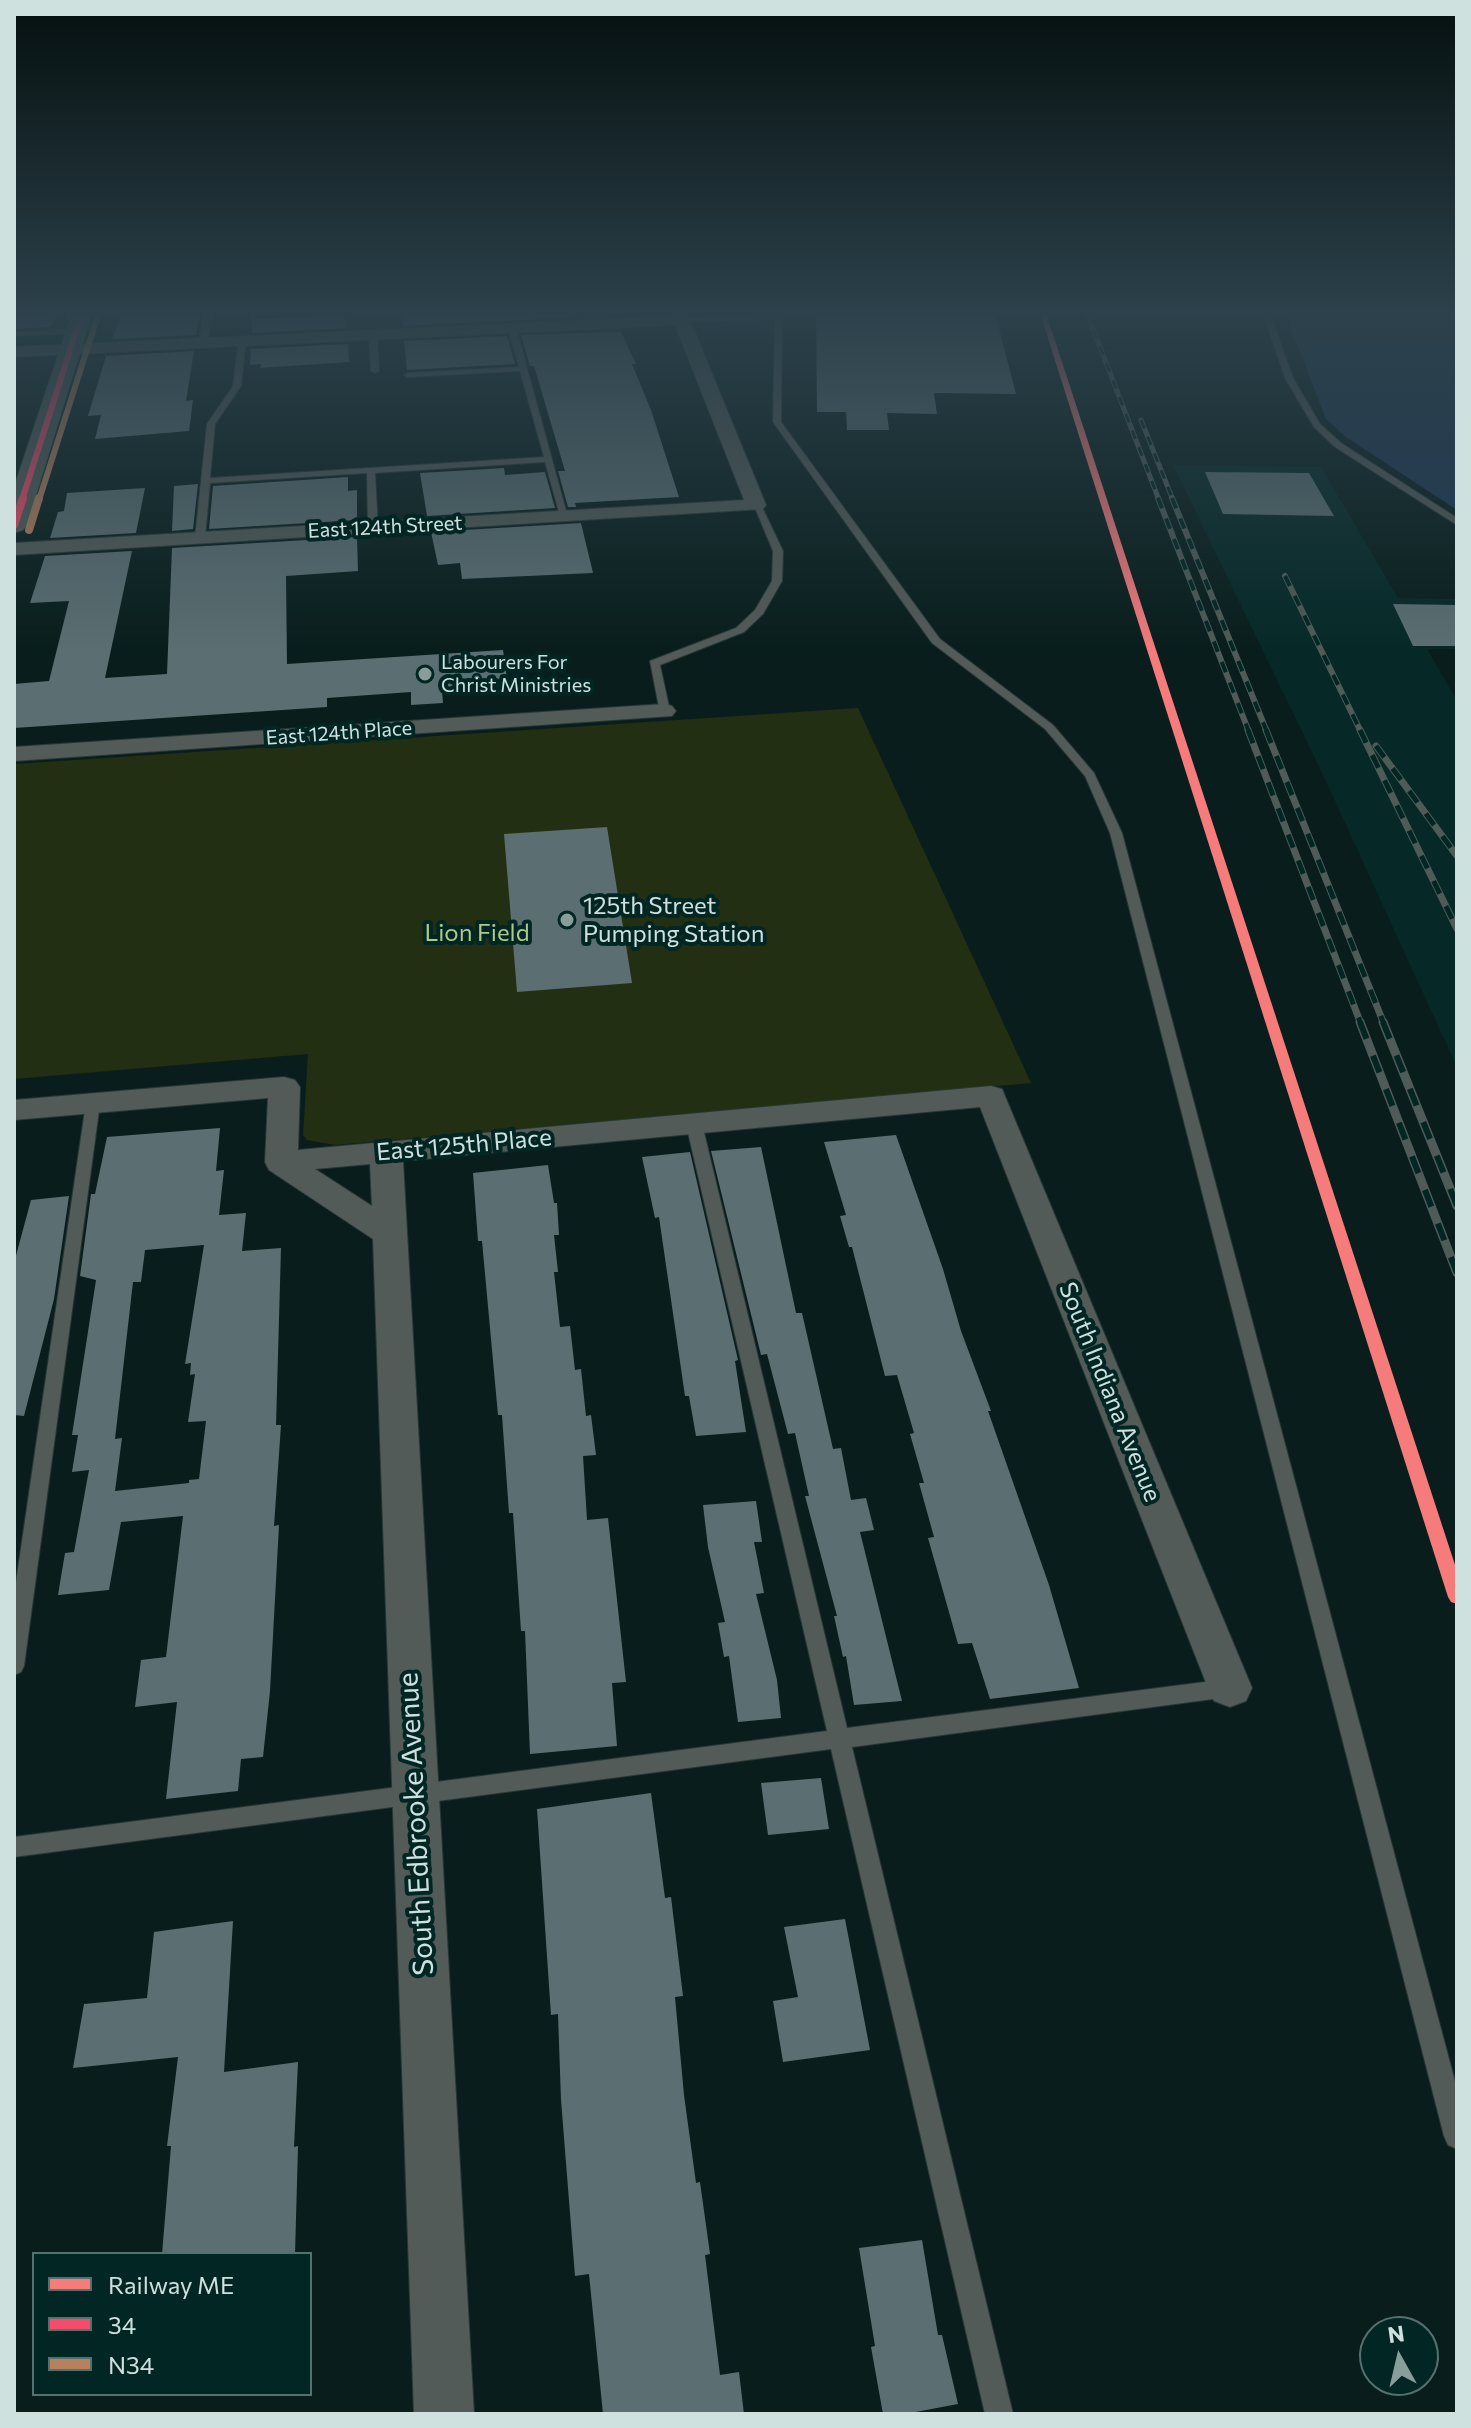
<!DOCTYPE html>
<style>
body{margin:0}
#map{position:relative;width:1471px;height:2428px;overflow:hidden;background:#091e1c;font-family:Commissioner,sans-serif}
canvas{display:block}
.frame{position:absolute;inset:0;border:16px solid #cee1df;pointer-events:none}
.legend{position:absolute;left:32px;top:2252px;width:280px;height:144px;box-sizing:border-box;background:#012624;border:2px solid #53716f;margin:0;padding:10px 14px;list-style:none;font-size:24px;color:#cee1df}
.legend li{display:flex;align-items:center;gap:16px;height:40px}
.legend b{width:40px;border:2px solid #53716f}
.north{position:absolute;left:1359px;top:2316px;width:80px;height:80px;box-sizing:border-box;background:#012624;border:2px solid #53716f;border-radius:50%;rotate:352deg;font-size:22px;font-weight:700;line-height:32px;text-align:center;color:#cee1df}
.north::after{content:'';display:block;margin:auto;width:28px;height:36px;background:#899d9b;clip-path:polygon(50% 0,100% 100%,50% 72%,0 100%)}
</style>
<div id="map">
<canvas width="1471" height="2428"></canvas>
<div class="frame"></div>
<ul class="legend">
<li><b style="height:10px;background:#f67b7b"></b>Railway ME</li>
<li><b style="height:10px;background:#f44d6c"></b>34</li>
<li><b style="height:10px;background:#b6815c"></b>N34</li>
</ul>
<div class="north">N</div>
</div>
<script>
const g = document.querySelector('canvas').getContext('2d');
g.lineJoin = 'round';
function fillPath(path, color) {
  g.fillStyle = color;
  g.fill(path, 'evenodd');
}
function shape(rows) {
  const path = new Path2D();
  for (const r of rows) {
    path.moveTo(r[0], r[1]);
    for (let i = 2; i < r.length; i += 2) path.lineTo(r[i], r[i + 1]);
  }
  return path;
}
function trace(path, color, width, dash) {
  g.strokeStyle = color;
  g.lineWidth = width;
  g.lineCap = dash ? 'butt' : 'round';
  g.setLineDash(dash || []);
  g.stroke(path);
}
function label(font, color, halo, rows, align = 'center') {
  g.font = font + ' Commissioner,sans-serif';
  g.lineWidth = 8;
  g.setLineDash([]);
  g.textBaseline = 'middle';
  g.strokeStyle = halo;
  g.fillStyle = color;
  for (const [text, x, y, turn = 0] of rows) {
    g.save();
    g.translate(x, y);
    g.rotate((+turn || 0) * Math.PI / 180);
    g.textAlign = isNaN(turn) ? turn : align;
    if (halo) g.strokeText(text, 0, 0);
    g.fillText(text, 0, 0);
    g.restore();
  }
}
fillPath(shape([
 [1173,465,1321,467,1398,598,1457,599,1457,649,1427,649,1457,701,1457,1067,1325,779]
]), '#062927');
fillPath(shape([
 [858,708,1031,1083,335,1145,307,1140,303,1135,308,1054,14,1079,14,764]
]), '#222f12');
fillPath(shape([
 [1285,313,1457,313,1457,510,1346,437,1326,419]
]), '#203754');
fillPath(shape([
 [14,313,57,313,51,327,14,329],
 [122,313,200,313,196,335,112,339],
 [401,313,567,313,569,318,402,326],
 [816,313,995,313,1016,394,934,393,937,414,887,413,889,430,847,430,846,412,817,412],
 [345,315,346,328,252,333,252,319],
 [621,332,636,364,632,364,651,410,679,497,575,503,576,507,568,507,558,471,565,471,534,366,530,366,521,335],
 [507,336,515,364,407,370,404,341],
 [348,344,349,362,260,368,261,364,250,365,251,349],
 [194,351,186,401,193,400,189,431,95,439,101,415,88,416,106,356],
 [504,468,505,475,545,472,555,508,427,516,420,473],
 [1205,472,1309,473,1334,516,1223,514],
 [348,477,348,491,357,490,357,520,209,529,213,486],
 [198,484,193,529,172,531,174,486],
 [145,488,136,533,50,538,58,512,64,511,67,493],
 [581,523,593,573,462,579,460,563,438,565,431,532],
 [357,537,358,571,286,576,287,664,503,650,508,686,442,691,443,703,411,705,411,692,327,698,327,707,14,728,14,684,49,681,69,601,30,603,45,556,132,551,105,678,167,674,172,548],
 [1393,604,1457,605,1457,646,1413,646],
 [607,827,632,983,517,992,504,834],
 [220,1128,216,1171,224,1170,219,1215,246,1213,242,1251,281,1248,276,1425,281,1425,274,1526,279,1525,270,1691,263,1757,241,1759,238,1791,166,1799,177,1702,135,1707,141,1660,166,1657,183,1516,121,1522,109,1590,58,1595,65,1553,74,1552,89,1470,72,1472,78,1435,72,1435,96,1280,80,1276,91,1194,95,1194,107,1137],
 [204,1245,185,1364,191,1363,190,1375,195,1374,188,1422,206,1421,199,1479,189,1480,189,1483,115,1491,122,1438,115,1439,133,1282,141,1282,145,1250],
 [896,1135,943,1269,961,1331,991,1411,988,1411,1049,1585,1079,1688,990,1699,972,1643,958,1644,928,1538,934,1537,919,1483,924,1483,910,1434,914,1433,897,1375,885,1376,852,1247,849,1247,840,1216,846,1215,824,1142],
 [761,1147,796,1313,802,1313,833,1449,841,1448,851,1500,866,1498,874,1530,860,1532,902,1701,854,1705,846,1656,843,1657,834,1616,837,1616,805,1496,809,1496,795,1433,788,1434,767,1354,761,1355,711,1151],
 [690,1152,738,1360,735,1361,746,1432,696,1436,689,1396,685,1396,659,1217,655,1218,642,1157],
 [548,1165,554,1203,557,1203,559,1235,554,1235,558,1272,554,1272,560,1327,570,1326,575,1370,581,1369,586,1416,591,1415,596,1455,583,1456,587,1520,608,1518,626,1682,612,1683,617,1746,530,1754,525,1631,521,1631,513,1513,509,1513,502,1415,498,1415,482,1241,478,1241,473,1173],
 [69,1196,54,1299,24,1416,14,1415,14,1263,31,1200],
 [756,1501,762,1542,754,1542,764,1593,756,1594,777,1680,781,1718,738,1722,729,1656,724,1657,718,1623,725,1622,708,1547,703,1505],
 [821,1778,829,1829,768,1835,761,1783],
 [651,1793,665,1898,671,1897,683,1996,675,1997,684,2095,696,2183,700,2182,710,2254,705,2255,720,2375,739,2372,744,2414,603,2414,589,2274,575,2276,561,2100,558,2014,551,2015,537,1809],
 [845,1919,870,2050,783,2062,773,2001,798,1997,784,1927],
 [233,1921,224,2072,298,2062,294,2147,298,2146,295,2254,162,2254,171,2146,167,2146,178,2057,73,2068,84,2004,147,1998,154,1932],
 [922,2240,938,2335,942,2335,958,2404,905,2414,883,2414,871,2347,875,2346,859,2248]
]), '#5b6f72');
const service = shape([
 [203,313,211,313,207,343,203,345,199,343,203,313],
 [1263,313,1270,313,1293,378,1320,424,1341,443,1457,518,1457,525,1335,447,1314,427,1285,378,1263,313],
 [782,315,781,422,940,639,1053,725,1094,773,1122,833,1457,2089,1457,2149,1448,2145,1444,2136,1110,833,1085,776,1045,729,932,643,773,422,775,319,682,322,678,320,682,318,782,315],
 [512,326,516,328,568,518,560,516,545,462,375,473,378,528,373,531,368,528,367,473,210,483,205,538,200,541,195,538,207,424,233,386,239,339,246,341,241,386,215,424,210,478,544,457,520,371,408,377,404,375,408,373,519,367,508,328,512,326],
 [78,329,75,333,14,336,14,332,78,329],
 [373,332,377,334,379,371,375,373,371,371,369,334,373,332],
 [753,503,761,505,783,551,782,581,763,614,744,632,660,665,670,711,660,713,650,661,736,628,755,610,772,581,773,551,753,503],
 [93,1098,100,1103,24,1666,21,1672,14,1675,14,1596,86,1103,93,1098],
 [694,1119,702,1124,847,1728,1228,1679,1235,1682,1238,1688,1235,1694,1228,1697,852,1747,1013,2414,985,2414,831,1749,14,1857,14,1837,827,1731,686,1124,694,1119]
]);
const minor = shape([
 [670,313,686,313,690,320,766,505,763,509,14,555,14,543,744,500,675,325,14,357,14,347,672,316,670,313],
 [664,704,672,706,676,711,672,716,14,761,14,747,664,704],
 [284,1077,295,1080,300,1087,298,1150,991,1086,1002,1089,1252,1688,1246,1701,1230,1707,1214,1701,1208,1688,980,1107,403,1161,474,2414,414,2414,373,1239,269,1170,265,1162,268,1098,14,1120,14,1100,284,1077],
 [370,1164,372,1206,315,1169,370,1164]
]);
const secondary = shape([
 [72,313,92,313,27,525,23,530,14,533,14,487,72,313]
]);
trace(service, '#263836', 2);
trace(minor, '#263836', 2);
trace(secondary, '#263836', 2);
fillPath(service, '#535b58');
fillPath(minor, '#535b58');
fillPath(secondary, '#525e59');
const railFar3 = shape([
 [1087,313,1159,500],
 [1141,420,1173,500]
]);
const railFar2 = shape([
 [1158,498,1249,732],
 [1172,498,1267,732],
 [1285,576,1361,732]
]);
const railFar1 = shape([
 [1248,730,1361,1024],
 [1266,730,1384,1024],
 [1360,730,1457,929],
 [1376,746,1457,856]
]);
const rail = shape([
 [1360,1022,1457,1273],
 [1383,1022,1457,1206]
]);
trace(railFar3, '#4f5b58', 5);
trace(railFar2, '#4f5b58', 6);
trace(railFar1, '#4f5b58', 7);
trace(rail, '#4f5b58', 9);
trace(railFar3, '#012624', 3, [9]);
trace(railFar2, '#012624', 4, [11]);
trace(railFar1, '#012624', 5, [14]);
trace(rail, '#012624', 6, [18]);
trace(shape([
 [22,500,82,313]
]), '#f44d6c', 6);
trace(shape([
 [14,525,23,498]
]), '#f44d6c', 8);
trace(shape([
 [39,500,97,318]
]), '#b6815c', 6);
trace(shape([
 [29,530,39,498]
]), '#b6815c', 8);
fillPath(shape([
 [1040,313,1046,313,1457,1571,1457,1604,1451,1602,1448,1597,1040,313]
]), '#f67b7b');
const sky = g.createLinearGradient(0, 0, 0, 653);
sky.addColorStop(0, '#05100f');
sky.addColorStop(0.48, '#2c414b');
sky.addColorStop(1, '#2c414b00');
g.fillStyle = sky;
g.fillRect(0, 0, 1471, 653);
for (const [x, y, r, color] of [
 [425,674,8,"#899d9b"],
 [567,920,8,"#899d9b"]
]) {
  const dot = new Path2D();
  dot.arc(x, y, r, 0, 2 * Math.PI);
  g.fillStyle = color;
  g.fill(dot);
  trace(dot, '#012624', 3);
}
label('20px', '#cee1df', '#012624', [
 ["East 124th Street",385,527,-3],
 ["East 124th Place",339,733,-4]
]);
label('20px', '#cee1df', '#012624', [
 ["Labourers For",441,662],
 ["Christ Ministries",441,685]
], 'left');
label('24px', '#cee1df', '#012624', [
 ["125th Street",583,906],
 ["Pumping Station",583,934]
], 'left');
label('24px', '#afc988', '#012624', [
 ["Lion Field",477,933]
]);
label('24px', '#cee1df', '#012624', [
 ["East 125th Place",464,1145,-5],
 ["South Indiana Avenue",1110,1392,68]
]);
label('28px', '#cee1df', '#012624', [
 ["South Edbrooke Avenue",416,1824,-93]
]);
</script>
